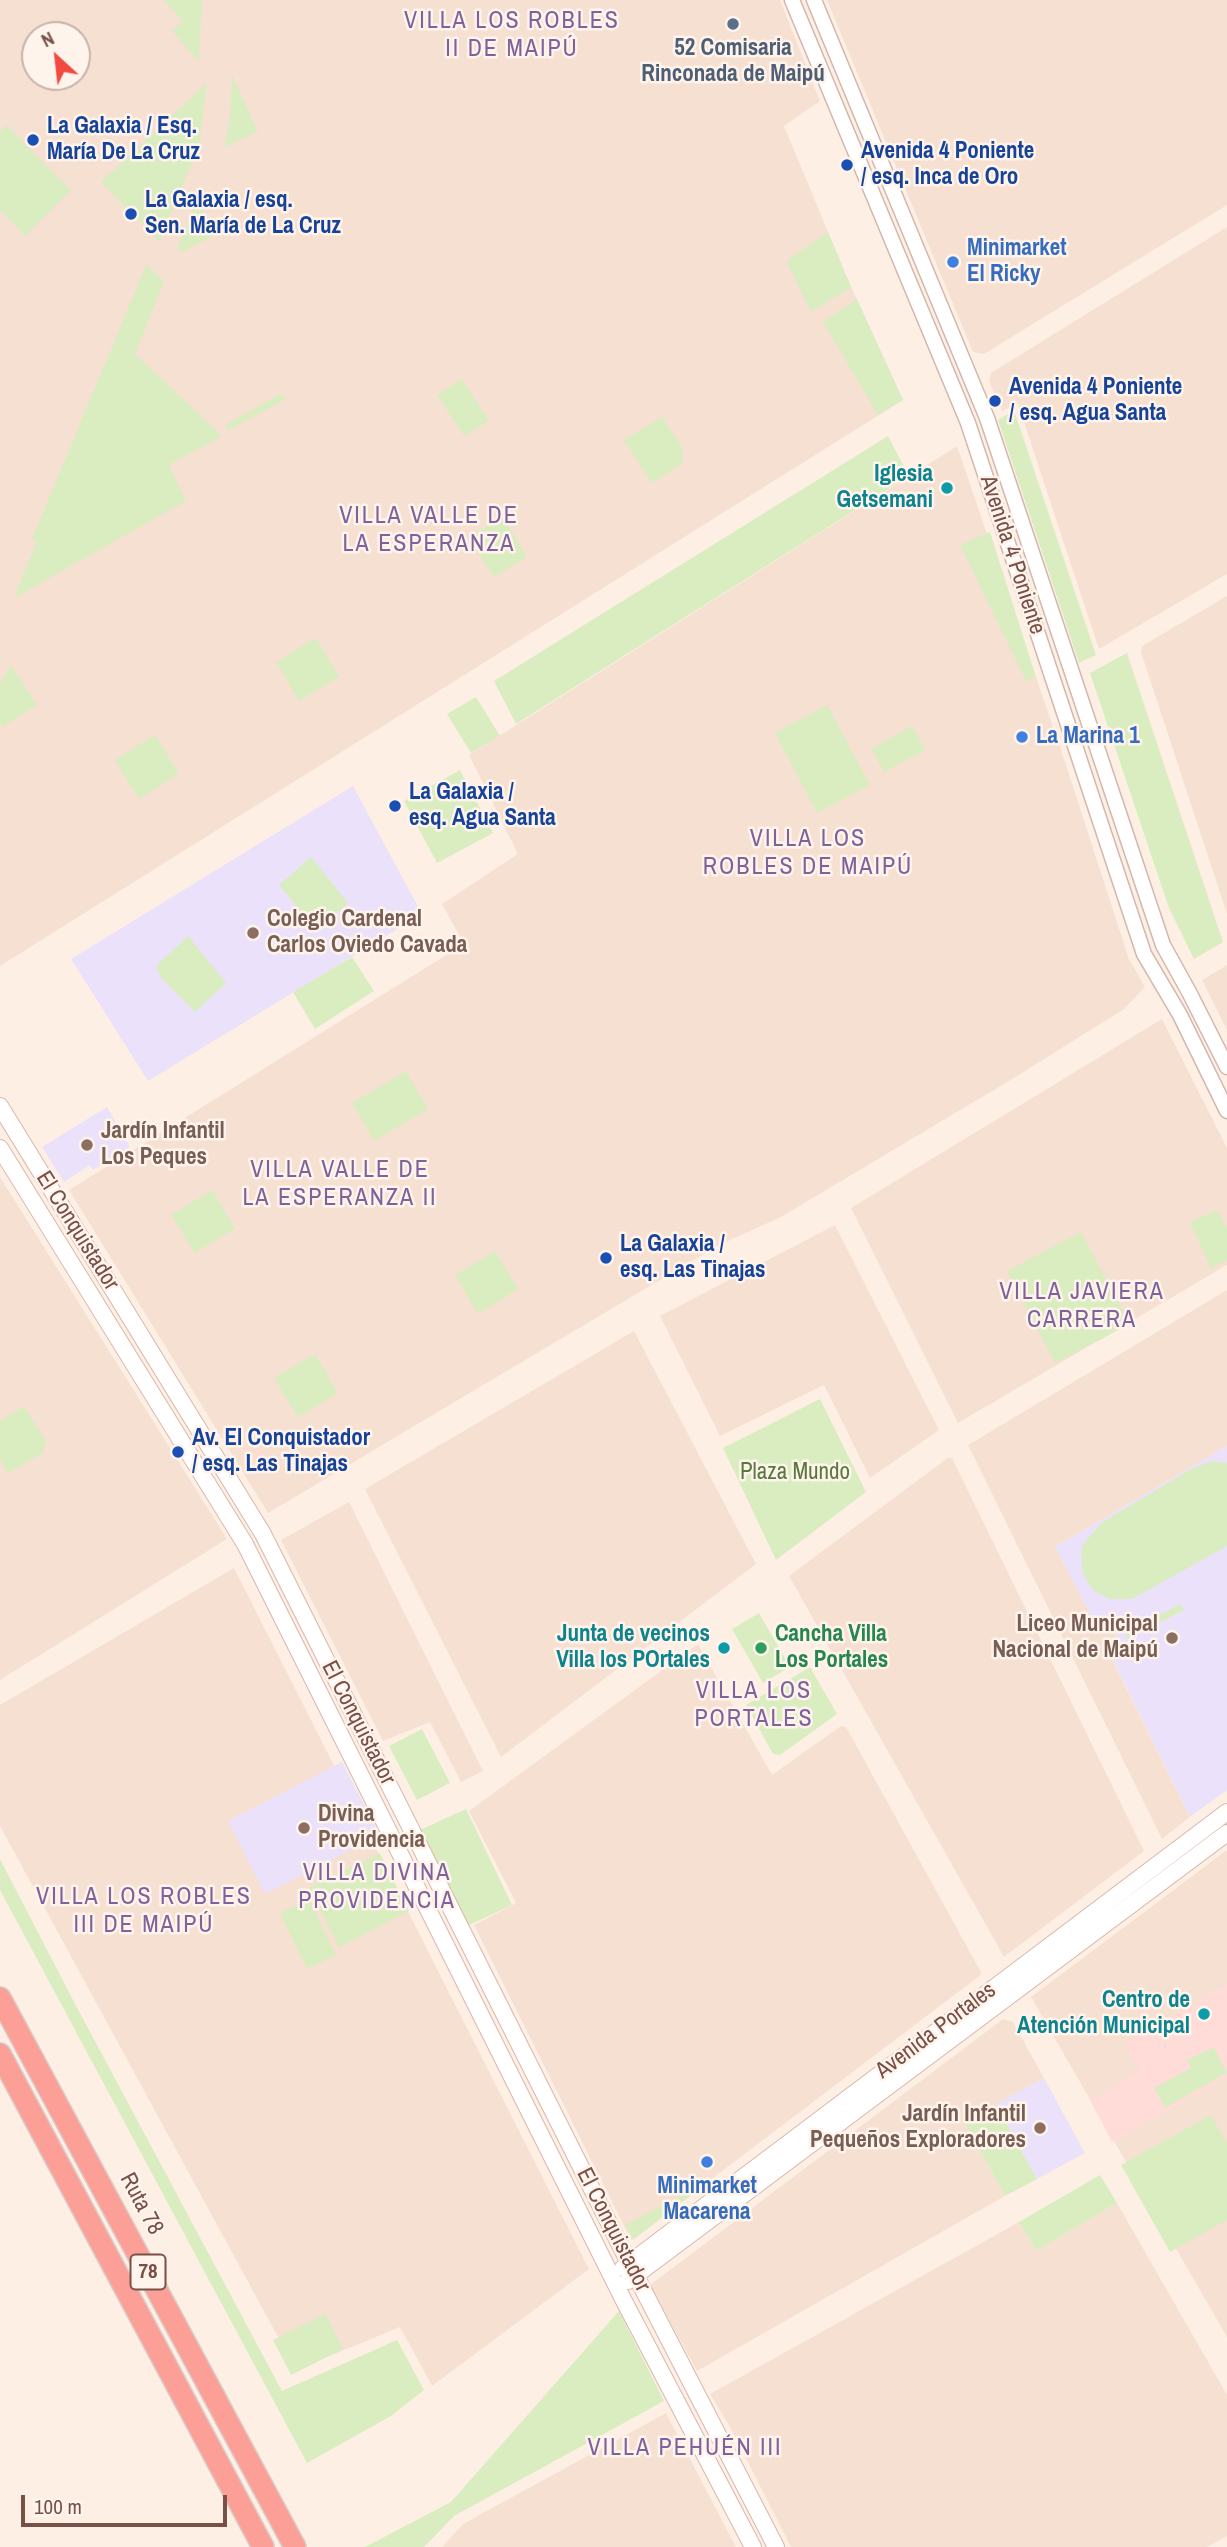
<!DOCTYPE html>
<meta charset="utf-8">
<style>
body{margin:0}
#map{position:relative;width:1227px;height:2547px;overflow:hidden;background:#feefe4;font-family:"Archivo Narrow",sans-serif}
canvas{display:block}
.north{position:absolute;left:21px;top:21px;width:70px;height:70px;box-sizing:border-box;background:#fff4ec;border:2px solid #c9b2aa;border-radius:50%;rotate:333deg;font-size:19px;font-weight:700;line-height:28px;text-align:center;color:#785047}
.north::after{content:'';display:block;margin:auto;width:24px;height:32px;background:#f04a41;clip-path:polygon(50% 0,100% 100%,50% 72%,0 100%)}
.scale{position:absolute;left:21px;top:2495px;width:206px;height:32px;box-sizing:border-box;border:4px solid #785047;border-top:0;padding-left:9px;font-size:21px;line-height:24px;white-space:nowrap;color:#785047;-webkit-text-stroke:5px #fff4ec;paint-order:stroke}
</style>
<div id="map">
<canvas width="1227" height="2547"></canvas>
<div class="north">N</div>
<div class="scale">100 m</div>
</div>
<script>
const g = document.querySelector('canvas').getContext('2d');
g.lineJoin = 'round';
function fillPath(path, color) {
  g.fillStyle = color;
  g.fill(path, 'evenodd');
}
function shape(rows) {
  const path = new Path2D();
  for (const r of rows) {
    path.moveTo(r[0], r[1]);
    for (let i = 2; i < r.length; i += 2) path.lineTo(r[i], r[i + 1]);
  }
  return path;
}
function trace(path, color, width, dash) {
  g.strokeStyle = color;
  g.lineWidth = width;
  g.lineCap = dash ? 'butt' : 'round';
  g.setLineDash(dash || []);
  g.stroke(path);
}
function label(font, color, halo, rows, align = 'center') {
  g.font = font + ' "Archivo Narrow",sans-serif';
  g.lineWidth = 5;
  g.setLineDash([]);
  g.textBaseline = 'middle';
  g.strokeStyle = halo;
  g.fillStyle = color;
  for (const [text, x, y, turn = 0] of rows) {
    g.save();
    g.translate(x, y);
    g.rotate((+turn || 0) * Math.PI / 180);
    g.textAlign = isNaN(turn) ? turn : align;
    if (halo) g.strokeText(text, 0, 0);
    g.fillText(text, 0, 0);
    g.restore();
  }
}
fillPath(shape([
 [0,0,780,0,820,101,784,126,851,287,903,400,0,966],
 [35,35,77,35,77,77,35,77],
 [827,0,1227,0,1227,205,984,354,973,352],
 [1227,227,1227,574,1099,649,1018,404,1002,411,989,381,991,373],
 [957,446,1066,765,1129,959,1145,987,1124,1009,1014,1078,781,1217,717,1246,268,1513,69,1190,464,944,442,904,518,854,469,755],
 [1227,596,1227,914,1141,652,1142,646],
 [1227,965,1227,1030,1202,980],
 [1162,1019,1227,1148,1227,1265,958,1423,851,1208],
 [0,1177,227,1539,0,1680],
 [835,1225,939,1430,870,1478,824,1385,720,1436,660,1316],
 [1227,1290,1227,1446,1055,1547,1096,1625,1109,1619,1123,1650,1111,1657,1190,1817,1162,1839,968,1445],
 [634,1331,756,1564,501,1757,365,1489],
 [949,1457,952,1458,1144,1851,1004,1957,789,1576],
 [349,1502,483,1771,461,1782,430,1722,383,1741,281,1540],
 [234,1568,589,2269,432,2386,400,2327,296,2370,0,1826,0,1705],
 [698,1644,772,1775,841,1726,846,1727,982,1974,631,2240,474,1925,516,1903,469,1811],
 [1227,1850,1227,2337,1031,1997],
 [1003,2019,1013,2022,1044,2078,964,2122,1005,2196,697,2371,650,2285],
 [1117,2203,1227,2395,1227,2536,1207,2547,791,2547,729,2425,710,2394,1019,2222,1036,2251],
 [666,2413,736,2547,442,2547,463,2524]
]), '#f6e0d2');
fillPath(shape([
 [1227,1984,1227,2077,1112,2142,1090,2100,1140,2071,1125,2043]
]), '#ffdcd7');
fillPath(shape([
 [353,786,422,914,148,1081,71,959],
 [107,1107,130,1147,93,1170,90,1165,64,1182,42,1147],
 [1227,1446,1227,1790,1190,1817,1111,1656,1123,1649,1109,1619,1096,1625,1055,1547],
 [342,1762,380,1835,265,1894,228,1821],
 [1044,2078,1085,2153,1037,2179,996,2104]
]), '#ece1fa');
fillPath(shape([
 [164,0,202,0,199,62,172,31,183,21],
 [232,75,258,132,224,147,230,116],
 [207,83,199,147,159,242,101,182],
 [6,125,71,190,25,236,0,210,0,132],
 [198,201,215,235,182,252,177,247],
 [828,232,851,287,811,312,786,261],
 [146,265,164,281,135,354,222,436,169,465,186,501,14,598,37,541,32,539],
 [857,299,903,400,878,415,823,322],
 [462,379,489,421,464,436,437,395],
 [280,394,286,399,229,430,225,425],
 [1014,410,1096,655,1079,663,998,420],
 [662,417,683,449,682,464,652,483,624,440],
 [888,436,909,476,516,724,494,681],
 [503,517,527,557,494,577,468,537],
 [990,532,1036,677,1026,681,960,545],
 [316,638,339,677,299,701,276,662],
 [1127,653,1223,942,1194,959,1169,908,1090,673],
 [11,665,37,705,2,727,0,723,0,684],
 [476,697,500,736,471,753,447,714],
 [827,705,870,785,817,813,775,733],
 [912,726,925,750,884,772,871,749],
 [155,735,179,774,139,799,115,760],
 [460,770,493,833,437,863,404,801],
 [311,857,348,903,317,931,279,885],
 [188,936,226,983,195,1012,161,978,156,966],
 [352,957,374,991,315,1029,293,992],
 [406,1071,428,1109,374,1141,352,1103],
 [212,1190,235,1229,195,1253,171,1215],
 [1217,1210,1227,1229,1227,1260,1211,1269,1190,1222],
 [1081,1232,1130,1324,1055,1363,1007,1271],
 [495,1251,518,1289,478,1314,455,1275],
 [315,1354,338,1393,298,1417,274,1378],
 [820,1399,866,1492,776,1560,723,1448],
 [24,1406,46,1441,43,1453,8,1473,0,1459,0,1421],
 [1212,1461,1227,1463,1227,1546,1132,1599,1109,1599,1094,1591,1083,1575,1081,1555,1082,1546,1101,1523,1191,1469],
 [1180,1604,1184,1610,1128,1639,1125,1633],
 [759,1613,790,1667,763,1683,732,1629],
 [810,1667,837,1714,780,1755,773,1754,746,1705],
 [422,1729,450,1783,417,1800,389,1746],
 [466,1809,512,1905,467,1926,420,1830],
 [380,1853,409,1911,339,1947,309,1888],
 [0,1859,73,2000,282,2391,397,2340,424,2390,391,2416,307,2463,0,1890],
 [309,1899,336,1955,307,1969,280,1913],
 [1214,2047,1227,2073,1165,2108,1154,2088,1191,2068,1187,2060],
 [996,2104,1037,2179,1005,2196,964,2122],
 [1211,2115,1227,2143,1227,2220,1170,2252,1121,2165],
 [1100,2175,1117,2203,1036,2251,1019,2222],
 [688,2192,690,2196,633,2240,625,2225],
 [619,2311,664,2401,454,2516,424,2547,365,2547,451,2502],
 [325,2314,343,2349,291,2375,273,2340]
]), '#daedc1');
const tertiary = shape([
 [792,0,968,423,1144,954,1180,1015,1227,1111],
 [814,0,987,418,1163,945,1189,992,1227,1067]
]);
const secondary = shape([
 [0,1106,263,1534,622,2249,776,2547],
 [0,1148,245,1544,624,2301,753,2547],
 [623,2268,1227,1812],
 [628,2281,1227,1833]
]);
const motorway = shape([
 [0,1998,295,2547],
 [0,2054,263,2547]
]);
trace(tertiary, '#d2b7ac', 17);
trace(secondary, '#d9b7ab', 18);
trace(motorway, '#d9cecb', 24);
trace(tertiary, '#fff', 14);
trace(secondary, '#fff', 16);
trace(motorway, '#fca097', 21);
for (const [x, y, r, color] of [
 [733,24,7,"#5c6f8a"],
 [33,140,7,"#1a4fb4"],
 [847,165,7,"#1a4fb4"],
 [131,214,7,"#1a4fb4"],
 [953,262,7,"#3f7fe0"],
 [995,401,7,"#1a4fb4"],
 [947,488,7,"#0f9aa8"],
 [1022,737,7,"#3f7fe0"],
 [395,806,7,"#1a4fb4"],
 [253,933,7,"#8d6e63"],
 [87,1145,7,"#8d6e63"],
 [606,1258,7,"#1a4fb4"],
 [178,1452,7,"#1a4fb4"],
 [1172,1638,7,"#8d6e63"],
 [724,1648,7,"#0f9aa8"],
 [761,1648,7,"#2e9e5b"],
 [304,1828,7,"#8d6e63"],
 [1204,2014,7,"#0f9aa8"],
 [1040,2128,7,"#8d6e63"],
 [707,2162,7,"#3f7fe0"]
]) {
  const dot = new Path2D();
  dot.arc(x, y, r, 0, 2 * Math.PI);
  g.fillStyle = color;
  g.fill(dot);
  trace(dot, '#fff4ec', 2.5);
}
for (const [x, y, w] of [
 [148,2272,35]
]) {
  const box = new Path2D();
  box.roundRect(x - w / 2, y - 17.5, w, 35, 5);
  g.fillStyle = '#fff4ec';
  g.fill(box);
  trace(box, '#785047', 2);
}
label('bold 21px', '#785047', null, [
 ["78",148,2272]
]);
label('bold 23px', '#4e5e75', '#fff4ec', [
 ["52 Comisaria",733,49],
 ["Rinconada de Maipú",733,75]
]);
label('bold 23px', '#164399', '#fff4ec', [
 ["La Galaxia / Esq.",47,127],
 ["María De La Cruz",47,153],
 ["Avenida 4 Poniente",861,152],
 ["/ esq. Inca de Oro",861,178],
 ["La Galaxia / esq.",145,201],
 ["Sen. María de La Cruz",145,227],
 ["Avenida 4 Poniente",1009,388],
 ["/ esq. Agua Santa",1009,414],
 ["La Galaxia /",409,793],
 ["esq. Agua Santa",409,819],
 ["La Galaxia /",620,1245],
 ["esq. Las Tinajas",620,1271],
 ["Av. El Conquistador",192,1439],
 ["/ esq. Las Tinajas",192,1465]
], 'left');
label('bold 23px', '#366cbe', '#fff4ec', [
 ["Minimarket",967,249],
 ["El Ricky",967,275],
 ["La Marina 1",1036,737],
 ["Minimarket",707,2187,"center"],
 ["Macarena",707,2213,"center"]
], 'left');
label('bold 23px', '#0d838f', '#fff4ec', [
 ["Iglesia",933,475],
 ["Getsemani",933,501],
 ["Junta de vecinos",710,1635],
 ["Villa los POrtales",710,1661],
 ["Centro de",1190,2001],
 ["Atención Municipal",1190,2027]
], 'right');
label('23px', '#785047', '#fff4ec', [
 ["Avenida 4 Poniente",1012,555,72],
 ["El Conquistador",77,1231,58],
 ["El Conquistador",358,1723,63],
 ["Avenida Portales",936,2031,-37],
 ["Ruta 78",141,2204,62],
 ["El Conquistador",613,2230,63]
]);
label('bold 23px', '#785e54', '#fff4ec', [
 ["Colegio Cardenal",267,920],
 ["Carlos Oviedo Cavada",267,946],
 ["Jardín Infantil",101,1132],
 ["Los Peques",101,1158],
 ["Liceo Municipal",1158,1625,"right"],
 ["Nacional de Maipú",1158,1651,"right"],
 ["Divina",318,1815],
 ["Providencia",318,1841],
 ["Jardín Infantil",1026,2115,"right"],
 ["Pequeños Exploradores",1026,2141,"right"]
], 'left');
label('23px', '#58793c', '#fff4ec', [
 ["Plaza Mundo",795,1473]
]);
label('bold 23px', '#27864d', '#fff4ec', [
 ["Cancha Villa",775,1635],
 ["Los Portales",775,1661]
], 'left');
g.letterSpacing = '2px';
label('24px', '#7f629c', '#fff4ec', [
 ["VILLA LOS ROBLES",512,22],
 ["II DE MAIPÚ",512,50],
 ["VILLA VALLE DE",429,517],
 ["LA ESPERANZA",429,545],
 ["VILLA LOS",808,840],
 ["ROBLES DE MAIPÚ",808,868],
 ["VILLA VALLE DE",340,1171],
 ["LA ESPERANZA II",340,1199],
 ["VILLA JAVIERA",1082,1293],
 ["CARRERA",1082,1321],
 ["VILLA LOS",754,1692],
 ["PORTALES",754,1720],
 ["VILLA DIVINA",377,1874],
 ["PROVIDENCIA",377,1902],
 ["VILLA LOS ROBLES",144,1898],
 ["III DE MAIPÚ",144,1926],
 ["VILLA PEHUÉN III",685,2449]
]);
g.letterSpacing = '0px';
</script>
